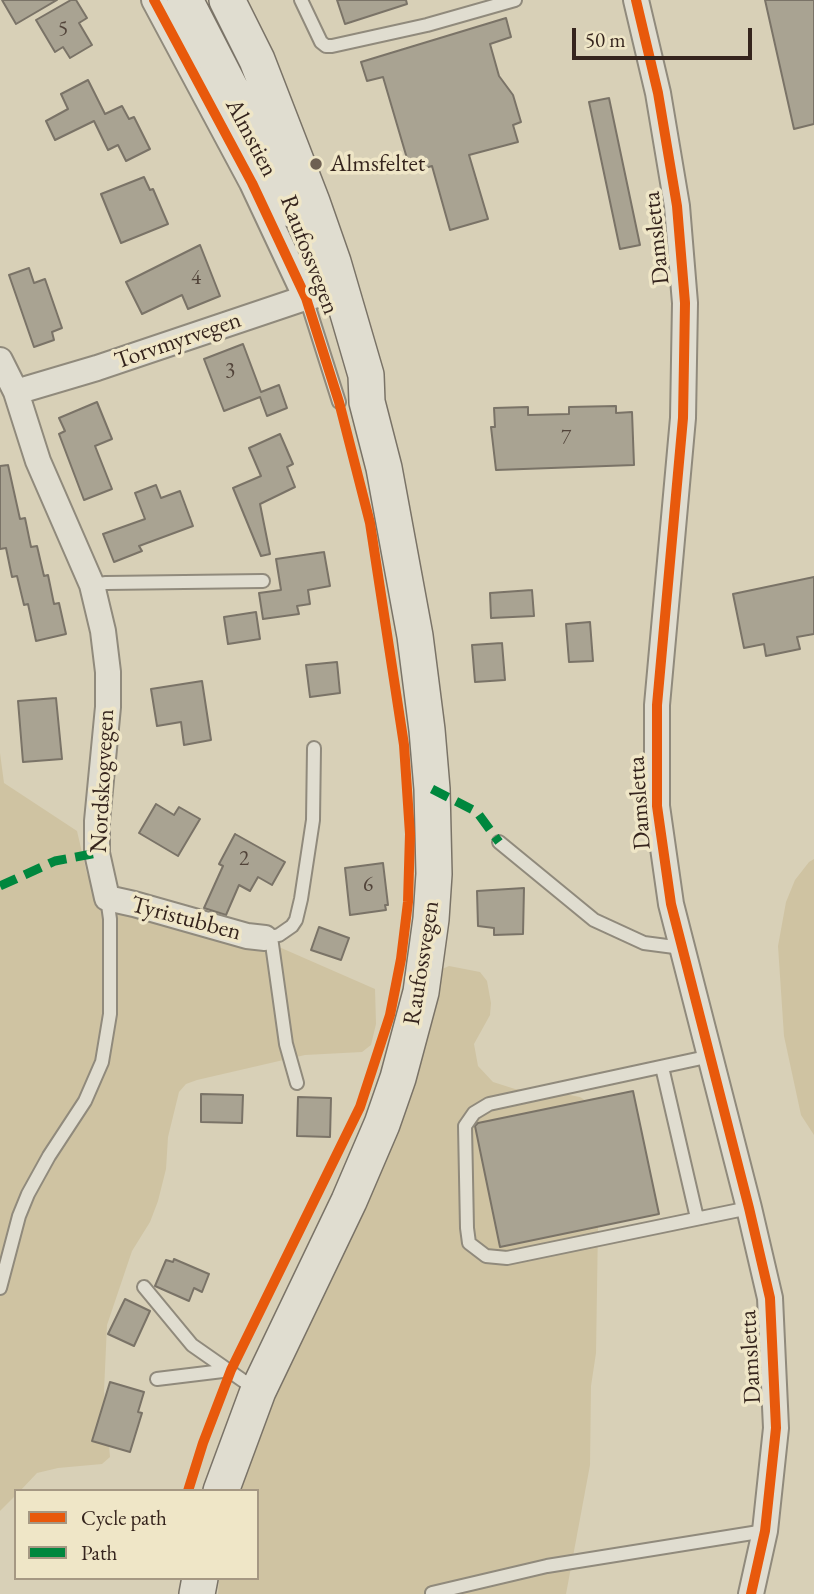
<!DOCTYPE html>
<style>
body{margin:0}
#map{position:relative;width:814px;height:1594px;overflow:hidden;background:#d8d0b7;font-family:"EB Garamond",serif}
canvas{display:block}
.legend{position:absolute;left:14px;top:1489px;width:245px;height:91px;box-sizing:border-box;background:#efe6c7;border:2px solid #a59883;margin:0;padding:9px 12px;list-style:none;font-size:21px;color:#35241d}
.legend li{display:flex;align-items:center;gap:14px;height:35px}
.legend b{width:35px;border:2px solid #a59883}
.scale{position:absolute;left:572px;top:28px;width:180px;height:32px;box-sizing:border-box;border:4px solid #35241d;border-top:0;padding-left:9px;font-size:21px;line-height:24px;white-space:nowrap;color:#35241d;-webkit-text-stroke:5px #efe6c7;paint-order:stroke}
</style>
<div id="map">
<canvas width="814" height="1594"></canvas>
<ul class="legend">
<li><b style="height:9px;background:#e8590c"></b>Cycle path</li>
<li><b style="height:9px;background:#00873e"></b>Path</li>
</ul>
<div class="scale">50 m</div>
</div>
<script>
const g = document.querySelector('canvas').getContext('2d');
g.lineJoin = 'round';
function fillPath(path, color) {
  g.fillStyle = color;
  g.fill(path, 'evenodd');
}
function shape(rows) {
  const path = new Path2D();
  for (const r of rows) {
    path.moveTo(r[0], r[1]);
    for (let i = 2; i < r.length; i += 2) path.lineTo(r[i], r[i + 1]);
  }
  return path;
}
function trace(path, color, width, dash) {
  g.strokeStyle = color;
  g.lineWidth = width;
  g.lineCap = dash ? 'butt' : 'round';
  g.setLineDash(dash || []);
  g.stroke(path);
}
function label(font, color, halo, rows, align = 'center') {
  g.font = font + ' "EB Garamond",serif';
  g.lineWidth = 7;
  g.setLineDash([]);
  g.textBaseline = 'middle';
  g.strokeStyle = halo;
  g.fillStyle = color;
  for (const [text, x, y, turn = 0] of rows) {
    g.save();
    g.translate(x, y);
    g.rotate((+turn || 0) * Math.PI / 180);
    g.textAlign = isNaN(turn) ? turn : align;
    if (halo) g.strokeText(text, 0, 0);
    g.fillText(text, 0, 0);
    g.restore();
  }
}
fillPath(shape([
 [0,753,4,783,77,831,87,874,102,891,263,940,375,989,376,1024,371,1045,362,1052,305,1055,197,1080,186,1084,179,1092,168,1137,166,1169,158,1201,150,1222,132,1251,107,1325,104,1391,110,1457,102,1464,58,1468,37,1473,20,1491,16,1491,16,1495,0,1511],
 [814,859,814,1135,801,1115,784,1036,778,946,786,902,795,880,809,862],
 [449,966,480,972,487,981,491,1003,490,1015,474,1044,478,1066,493,1082,515,1089,549,1091,580,1097,607,1115,598,1226,596,1353,591,1386,590,1465,566,1594,218,1594,219,1578,257,1578,257,1491,237,1491,256,1435,370,1197,440,970]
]), '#cfc3a2');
const building = shape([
 [2,0,57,0,16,24,2,0],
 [71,0,76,0,87,18,79,23,92,45,70,58,63,47,55,52,36,20,71,0],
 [337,0,406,0,407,4,345,24,337,0],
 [765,0,814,0,814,124,794,129,765,0],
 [506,18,511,37,490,44,499,76,513,95,521,122,513,125,518,142,469,155,488,219,450,230,432,166,411,172,383,77,367,81,361,62,506,18],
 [88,80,105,114,122,106,129,119,134,117,150,149,126,161,118,145,108,150,94,121,55,140,46,121,68,109,61,94,88,80],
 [609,98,640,245,620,249,589,102,609,98],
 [144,177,150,190,153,189,168,224,121,243,101,194,144,177],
 [200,245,220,296,188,309,182,295,142,314,126,282,200,245],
 [29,268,34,283,45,279,62,328,52,332,54,340,34,347,9,275,29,268],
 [243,344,261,392,279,385,287,408,267,416,260,397,224,411,204,359,243,344],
 [97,402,112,439,95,446,112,489,84,500,59,434,65,431,59,418,97,402],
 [616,406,616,413,632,412,634,465,496,470,491,427,495,427,494,408,528,407,528,415,569,414,569,407,616,406],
 [280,434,293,464,287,467,295,487,260,504,270,554,261,556,233,488,261,476,249,448,280,434],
 [8,465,20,519,25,518,31,547,37,546,44,576,48,575,54,604,59,603,66,634,36,641,28,604,24,605,17,576,12,577,6,548,0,549,0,466,8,465],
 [156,485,161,498,180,491,193,526,139,546,142,551,114,562,103,534,145,519,135,493,156,485],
 [324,552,330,586,308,590,310,604,297,606,299,614,263,619,259,593,281,590,276,559,324,552],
 [814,577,814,634,797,637,800,649,766,656,764,644,744,648,733,594,814,577],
 [532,590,534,616,491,618,490,593,532,590],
 [256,612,260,639,228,644,224,617,256,612],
 [590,622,593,661,569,662,566,624,590,622],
 [502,643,505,680,475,682,472,645,502,643],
 [337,662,340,693,310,697,306,665,337,662],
 [202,681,211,740,184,745,181,722,157,726,151,689,202,681],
 [56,698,62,759,23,762,18,701,56,698],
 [156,804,174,815,179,807,200,819,178,856,139,833,156,804],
 [235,834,285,862,272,885,258,877,250,891,239,885,226,915,204,908,223,866,219,864,235,834],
 [383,863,388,905,385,905,386,910,350,915,345,868,383,863],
 [524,888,523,934,494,935,494,928,478,926,477,891,524,888],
 [319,927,349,938,341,960,311,950,319,927],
 [633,1091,659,1214,500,1247,475,1126,478,1123,633,1091],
 [201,1094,243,1095,242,1123,201,1122,201,1094],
 [298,1097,331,1098,330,1137,297,1136,298,1097],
 [174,1259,209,1274,202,1292,194,1288,189,1301,155,1286,166,1260,173,1262,174,1259],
 [125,1299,150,1311,134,1346,108,1334,125,1299],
 [110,1382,144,1392,138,1412,142,1413,130,1452,92,1441,110,1382]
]);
fillPath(building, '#a9a392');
trace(building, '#7a7367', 2);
const service = shape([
 [301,0,321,42,326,46,332,46,427,25,515,0],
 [306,298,339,402],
 [92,585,106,583,263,581],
 [499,842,594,920,644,943,682,948],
 [271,937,286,1044,297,1083],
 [265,938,279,935,292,926,296,920,301,899,313,820,314,748],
 [711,1056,489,1104,474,1113,465,1126,467,1228,469,1243,486,1256,507,1258,749,1208],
 [662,1067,697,1218],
 [144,1287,192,1345,255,1389],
 [0,1288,19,1216,28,1194,49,1156,85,1101,102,1062,110,1014,110,919,107,898],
 [157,1379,231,1370],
 [432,1593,547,1566,765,1531]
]);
const minor = shape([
 [154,0,252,183,306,298],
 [636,0,658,93,677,206,685,303,683,418,657,705,657,806,671,904,749,1208,770,1298,776,1428,765,1531,751,1594],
 [0,360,16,392,38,461,92,585,103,631,108,672,108,707,97,821,97,853,107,898,134,904,247,936,265,938],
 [16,392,97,368,299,300,340,289]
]);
const secondary = shape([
 [185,0,293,210],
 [221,1491,258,1391,349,1201,382,1124,398,1078,421,992,431,919,434,874,432,789,427,730,415,636,384,468,367,402,366,375,333,262,312,202,257,60,227,0],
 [197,1594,200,1578]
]);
trace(service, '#908a7c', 16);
trace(minor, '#908a7c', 28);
trace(secondary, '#7a7367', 38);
trace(service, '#e0ddd0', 12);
trace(minor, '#e0ddd0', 24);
trace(secondary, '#e0ddd0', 35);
trace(shape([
 [432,789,477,812,499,842],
 [0,886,55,861,97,853]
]), '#00873e', 9, [18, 9]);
trace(shape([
 [154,0,252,183,306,298,339,402,370,523,404,745,410,834,408,902,401,959,390,1015,360,1107,231,1370,203,1443,188,1491],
 [636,0,658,93,677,206,685,303,683,418,657,705,657,806,671,904,749,1208,770,1298,776,1428,765,1531,751,1594]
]), '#e8590c', 10);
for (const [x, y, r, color] of [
 [316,164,7,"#6e6053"]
]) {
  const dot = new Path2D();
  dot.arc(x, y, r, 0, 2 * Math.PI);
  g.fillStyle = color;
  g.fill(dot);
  trace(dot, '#efe6c7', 2.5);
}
label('21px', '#52443a', null, [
 ["5",63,29],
 ["4",196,278],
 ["3",230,371],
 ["7",566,438],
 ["2",244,859],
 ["6",368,885]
]);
label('24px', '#35241d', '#efe6c7', [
 ["Almstien",251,138,62],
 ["Damsletta",657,238,-96],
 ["Raufossvegen",309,255,69],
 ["Torvmyrvegen",178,341,-19],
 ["Nordskogvegen",103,781,-87],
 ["Damsletta",640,803,-94],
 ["Tyristubben",186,919,15],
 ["Raufossvegen",422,963,-81],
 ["Damsletta",751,1357,-93]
]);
label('24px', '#35241d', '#efe6c7', [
 ["Almsfeltet",330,164]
], 'left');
</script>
